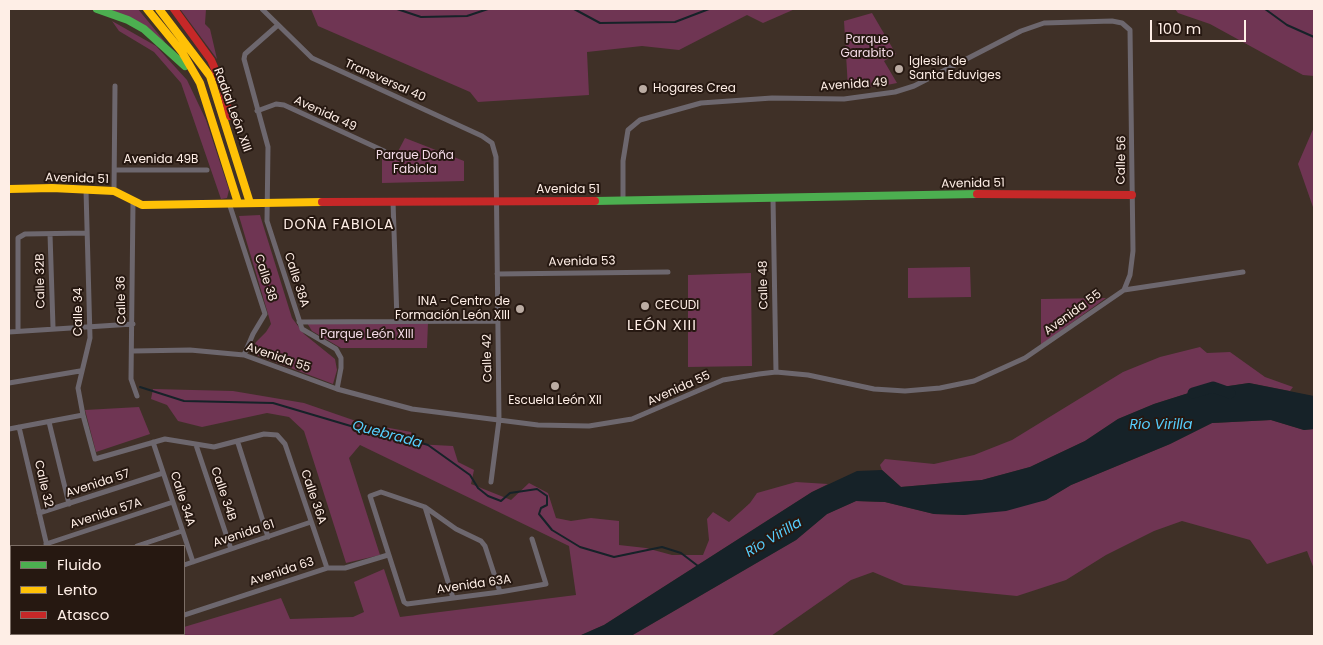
<!DOCTYPE html>
<meta charset="utf-8">
<style>
body{margin:0}
#map{position:relative;width:1323px;height:645px;overflow:hidden;background:#3f3027;font-family:Poppins,sans-serif}
canvas{display:block}
.frame{position:absolute;inset:0;border:10px solid #feeee6;pointer-events:none}
.legend{position:absolute;left:10px;top:545px;width:175px;height:90px;box-sizing:border-box;background:#261811;border:1px solid #7c6e66;margin:0;padding:6px 9px;list-style:none;font-size:15px;color:#feeee6}
.legend li{display:flex;align-items:center;gap:10px;height:25px}
.legend b{width:25px;border:1px solid #7c6e66}
.scale{position:absolute;left:1150px;top:20px;width:96px;height:22px;box-sizing:border-box;border:2px solid #feeee6;border-top:0;padding-left:6px;font-size:15px;line-height:18px;white-space:nowrap;color:#feeee6;-webkit-text-stroke:4px #261811;paint-order:stroke}
</style>
<div id="map">
<canvas width="1323" height="645"></canvas>
<div class="frame"></div>
<ul class="legend">
<li><b style="height:6px;background:#4caf50"></b>Fluido</li>
<li><b style="height:6px;background:#ffc107"></b>Lento</li>
<li><b style="height:6px;background:#c62828"></b>Atasco</li>
</ul>
<div class="scale">100 m</div>
</div>
<script>
const g = document.querySelector('canvas').getContext('2d');
g.lineJoin = 'round';
function fillPath(path, color) {
  g.fillStyle = color;
  g.fill(path, 'evenodd');
}
function shape(rows) {
  const path = new Path2D();
  for (const r of rows) {
    path.moveTo(r[0], r[1]);
    for (let i = 2; i < r.length; i += 2) path.lineTo(r[i], r[i + 1]);
  }
  return path;
}
function trace(path, color, width, dash) {
  g.strokeStyle = color;
  g.lineWidth = width;
  g.lineCap = dash ? 'butt' : 'round';
  g.setLineDash(dash || []);
  g.stroke(path);
}
function label(font, color, halo, rows, align = 'center') {
  g.font = font + ' Poppins,sans-serif';
  g.lineWidth = 4;
  g.setLineDash([]);
  g.textBaseline = 'middle';
  g.strokeStyle = halo;
  g.fillStyle = color;
  for (const [text, x, y, turn = 0] of rows) {
    g.save();
    g.translate(x, y);
    g.rotate((+turn || 0) * Math.PI / 180);
    g.textAlign = isNaN(turn) ? turn : align;
    if (halo) g.strokeText(text, 0, 0);
    g.fillText(text, 0, 0);
    g.restore();
  }
}
fillPath(shape([
 [102,9,138,9,165,42],
 [180,9,206,9,205,24,210,29,217,59],
 [311,9,795,9,763,23,747,15,679,50,642,46,587,52,589,95,478,102,470,92,318,26],
 [1175,9,1314,9,1314,76,1303,75,1210,24,1178,13],
 [872,13,896,54,884,61,897,83,882,86,848,88,844,21],
 [112,21,156,46,187,80,206,120,229,190,227,198,221,199,181,83,154,52,119,31],
 [1314,127,1314,210,1298,164],
 [405,138,464,161,464,181,382,183,382,154,394,159],
 [260,215,292,318,304,334,335,359,337,370,333,384,251,353,256,342,266,332,271,324,239,216],
 [970,267,971,297,908,298,908,268],
 [751,273,752,366,688,367,688,275],
 [1106,298,1041,345,1041,299],
 [428,322,427,348,341,348,312,331,307,323],
 [1200,347,1207,353,1230,352,1265,377,1293,387,1290,391,1249,383,1195,391,1154,404,1118,419,1085,441,1030,467,982,480,901,487,882,470,880,465,885,459,934,464,974,455,1012,440,1123,372,1160,357],
 [153,389,233,391,304,403,379,429,384,427,411,432,415,444,453,446,458,462,474,470,471,484,511,500,529,483,548,493,556,518,571,521,591,518,619,521,619,545,646,548,672,555,703,555,709,540,707,519,713,512,729,522,750,503,757,493,796,482,828,484,812,492,604,625,579,636,153,636,161,634,184,634,184,627,281,598,290,619,353,617,364,612,354,582,384,569,400,617,576,595,569,546,360,445,349,458,380,555,346,563,304,431,289,417,267,413,202,427,178,421,167,405,151,399],
 [139,407,150,434,96,452,85,410],
 [1271,420,1304,430,1314,429,1314,569,1307,551,1267,564,1250,540,1182,521,1154,531,1106,555,1066,580,1017,596,904,585,873,572,851,580,771,636,631,636,796,540,827,514,856,501,885,502,934,514,964,515,1046,500,1071,485,1170,444,1212,423]
]), '#6f3553');
fillPath(shape([
 [1249,383,1314,396,1314,429,1304,430,1271,420,1212,423,1170,444,1071,485,1046,500,1006,511,964,515,934,514,885,502,856,501,827,514,796,540,631,636,579,636,604,625,812,492,857,471,882,470,901,487,982,480,1030,467,1085,441,1118,419,1154,404,1195,391]
]), '#162228');
trace(shape([
 [397,9,421,17,467,16,488,9],
 [574,9,600,23,675,22,709,9],
 [1265,9,1287,25,1314,37],
 [140,387,184,401,273,403,398,440,412,440,428,445,470,475,478,488,488,496,501,501,510,493,537,489,547,496,547,505,541,508,539,514,552,530,580,547,614,557,662,547,681,553,698,566]
]), '#162228', 2);
trace(shape([
 [1193,393,1213,387,1230,393]
]), '#162228', 11);
trace(shape([
 [262,9,312,58,482,136,492,143,496,157,499,420,491,482],
 [278,25,245,54,244,59,268,147,267,221,302,329,336,349,341,358,341,368,337,389],
 [257,111,276,104,284,105,384,151],
 [115,170,207,170],
 [86,190,90,338,78,388,83,415,95,459,165,439,214,447,264,434,277,435,285,444,327,568],
 [114,191,115,86],
 [773,198,776,372],
 [623,200,623,161,628,130,640,120,701,103,772,98,844,99,895,92,914,86,1021,31,1044,23,1112,21,1122,23,1130,30,1133,251,1130,275,1124,290],
 [393,201,397,320],
 [133,202,131,379,137,396],
 [229,203,265,314,253,334,244,355],
 [50,234,53,327],
 [497,274,668,272],
 [299,322,497,321],
 [18,330,18,238,25,234,87,233],
 [9,332,133,324],
 [133,351,190,350,244,355,337,389,412,409,538,425,589,426,632,419,723,380,759,374,776,372,808,375,874,389,905,391,940,388,974,381,1025,358,1124,290,1243,272],
 [9,383,80,371],
 [49,422,69,504],
 [19,427,47,546],
 [9,429,83,415],
 [153,442,193,562],
 [238,443,268,537],
 [196,445,231,549],
 [425,507,453,598],
 [39,513,163,473],
 [46,544,173,502],
 [137,546,182,531],
 [184,565,311,522],
 [500,592,485,546,481,541,456,529,425,507,381,492,370,496,404,602,407,604,500,592,546,584,532,539],
 [9,595,11,606],
 [184,615,327,568,345,568,388,555],
 [9,626,11,625],
 [122,636,127,634]
]), '#6d676e', 5);
trace(shape([
 [97,9,128,20,144,29,185,66],
 [595,201,977,194]
]), '#4caf50', 8);
trace(shape([
 [147,9,182,52,200,83,238,203],
 [159,9,210,76,250,203],
 [9,189,52,188,114,191,142,205,322,202]
]), '#ffc107', 8);
trace(shape([
 [174,9,211,60,222,85,230,116],
 [977,194,1132,195],
 [322,202,595,201]
]), '#c62828', 8);
for (const [x, y, r, color] of [
 [899,69,5,"#bbaca3"],
 [643,89,5,"#bbaca3"],
 [645,306,5,"#bbaca3"],
 [520,309,5,"#bbaca3"],
 [555,386,5,"#bbaca3"]
]) {
  const dot = new Path2D();
  dot.arc(x, y, r, 0, 2 * Math.PI);
  g.fillStyle = color;
  g.fill(dot);
  trace(dot, '#261811', 2);
}
label('12px', '#f5dce8', '#261811', [
 ["Parque",867,40],
 ["Garabito",867,54],
 ["Parque Doña",415,156],
 ["Fabiola",415,170],
 ["Parque León XIII",367,335]
]);
label('12px', '#feeee6', '#261811', [
 ["Iglesia de",909,62],
 ["Santa Eduviges",909,76],
 ["Hogares Crea",653,89],
 ["INA - Centro de",510,302,"right"],
 ["Formación León XIII",510,316,"right"],
 ["CECUDI",655,306],
 ["Escuela León XII",555,401,"center"]
], 'left');
label('12px', '#feeee6', '#261811', [
 ["Transversal 40",385,81,24],
 ["Avenida 49",854,85,-4],
 ["Radial León XIII",232,110,70],
 ["Avenida 49",325,114,25],
 ["Avenida 49B",161,160],
 ["Calle 56",1122,160,-89],
 ["Avenida 51",77,179,2],
 ["Avenida 51",973,184,-1],
 ["Avenida 51",568,190],
 ["Avenida 53",582,262,-1],
 ["Calle 38",265,278,72],
 ["Calle 38A",296,280,72],
 ["Calle 32B",41,281,-91],
 ["Calle 48",764,285,-91],
 ["Calle 36",122,300,-91],
 ["Calle 34",79,312,-90],
 ["Avenida 55",1073,313,-36],
 ["Avenida 55",278,358,19],
 ["Calle 42",488,358,-91],
 ["Avenida 55",679,389,-24],
 ["Calle 32",43,484,77],
 ["Avenida 57",98,484,-18],
 ["Calle 34B",223,494,71],
 ["Calle 36A",313,497,71],
 ["Calle 34A",182,499,72],
 ["Avenida 57A",106,514,-18],
 ["Avenida 61",244,534,-18],
 ["Avenida 63",282,572,-18],
 ["Avenida 63A",474,585,-8]
]);
g.letterSpacing = '1px';
label('14px', '#feeee6', '#261811', [
 ["DOÑA FABIOLA",339,225]
]);
g.letterSpacing = '0px';
label('italic 14px', '#56cefd', '#261811', [
 ["Río Virilla",1161,425],
 ["Quebrada",387,435,15],
 ["Río Virilla",774,538,-31]
]);
g.letterSpacing = '1px';
label('15px', '#feeee6', '#261811', [
 ["LEÓN XIII",662,326]
]);
g.letterSpacing = '0px';
</script>
